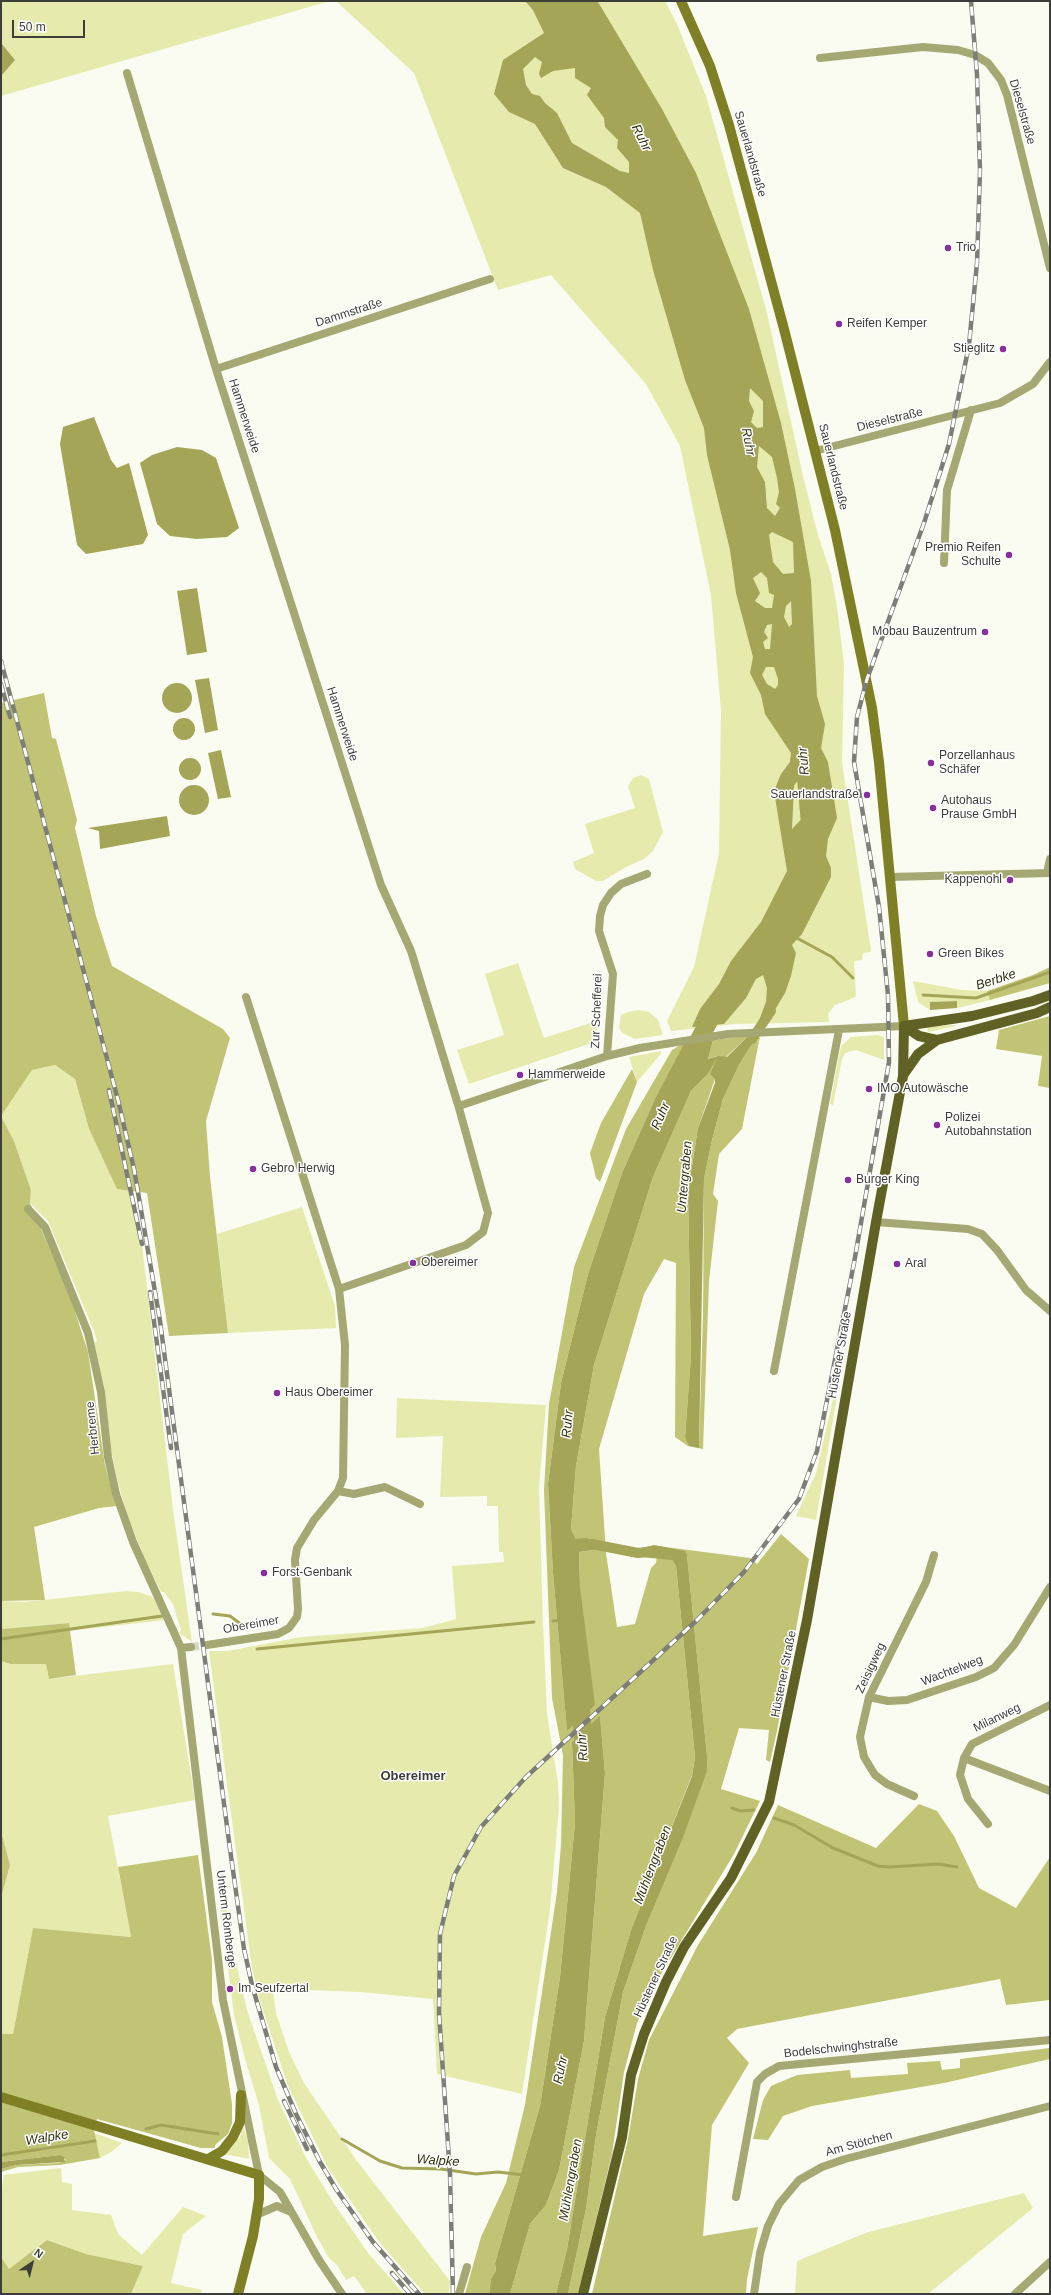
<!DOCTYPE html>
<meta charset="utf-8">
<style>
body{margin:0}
#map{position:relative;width:1051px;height:2295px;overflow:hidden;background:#fbfcf1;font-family:Arial,sans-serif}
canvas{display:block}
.frame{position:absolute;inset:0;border:2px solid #3d3d39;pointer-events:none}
.north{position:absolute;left:12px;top:2243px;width:40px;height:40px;-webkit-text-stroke:3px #fff;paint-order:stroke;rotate:35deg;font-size:11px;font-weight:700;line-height:16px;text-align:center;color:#3d3d39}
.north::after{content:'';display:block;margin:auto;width:14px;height:18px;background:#3d3d39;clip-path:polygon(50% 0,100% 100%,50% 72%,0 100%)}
.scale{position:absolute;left:12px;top:20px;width:73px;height:18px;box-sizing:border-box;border:2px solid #3d3d39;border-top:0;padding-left:5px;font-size:12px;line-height:14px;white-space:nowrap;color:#3d3d39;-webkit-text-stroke:3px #fff;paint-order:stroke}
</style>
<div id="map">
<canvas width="1051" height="2295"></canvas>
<div class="frame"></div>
<div class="north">N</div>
<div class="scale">50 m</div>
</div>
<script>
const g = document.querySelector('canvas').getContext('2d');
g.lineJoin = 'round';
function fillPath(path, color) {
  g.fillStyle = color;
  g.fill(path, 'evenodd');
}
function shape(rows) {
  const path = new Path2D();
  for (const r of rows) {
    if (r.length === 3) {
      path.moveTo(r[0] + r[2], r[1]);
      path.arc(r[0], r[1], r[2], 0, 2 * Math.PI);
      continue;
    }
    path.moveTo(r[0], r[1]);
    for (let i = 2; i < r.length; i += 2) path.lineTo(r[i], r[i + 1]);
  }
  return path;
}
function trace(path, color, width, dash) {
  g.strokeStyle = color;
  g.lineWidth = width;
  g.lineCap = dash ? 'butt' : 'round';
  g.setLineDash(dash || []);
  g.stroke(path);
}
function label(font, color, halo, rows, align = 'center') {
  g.font = font + ' Arial,sans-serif';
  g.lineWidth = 3;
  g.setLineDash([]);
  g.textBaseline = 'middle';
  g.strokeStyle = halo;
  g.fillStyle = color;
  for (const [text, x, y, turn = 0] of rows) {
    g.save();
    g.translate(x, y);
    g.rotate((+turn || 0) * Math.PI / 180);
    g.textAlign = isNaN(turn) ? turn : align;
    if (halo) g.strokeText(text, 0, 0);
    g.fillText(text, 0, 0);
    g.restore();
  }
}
fillPath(shape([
 [1,1,330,1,1,96],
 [336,1,665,1,677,24,706,96,767,313,803,476,818,535,831,574,837,607,844,664,842,763,871,950,870,952,863,953,862,960,854,961,856,997,835,1005,828,1014,829,1022,735,1024,671,1031,667,1021,694,967,719,853,721,711,711,595,680,446,646,384,551,275,498,290,414,73],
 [641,775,649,779,663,832,653,851,644,859,626,867,603,881,596,881,575,869,573,862,594,853,585,824,635,808,628,786,633,778],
 [518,963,544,1038,600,1020,592,1043,469,1084,457,1050,504,1035,485,974],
 [913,981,962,990,987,991,990,1000,957,1008,957,1001,930,1002,930,1010,918,1002],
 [639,1010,649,1012,658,1020,663,1035,635,1039,622,1033,619,1027,621,1015,628,1012],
 [956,1025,956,1026,928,1032,927,1026],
 [877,1035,884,1037,884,1060,856,1050,845,1053,842,1059,833,1105,830,1104,841,1046,851,1037],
 [661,1051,661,1054,637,1082,629,1057],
 [55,1065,75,1079,89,1129,117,1188,133,1191,141,1236,173,1510,192,1642,179,1633,181,1631,173,1604,164,1592,161,1592,144,1557,128,1517,118,1483,111,1449,104,1386,94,1343,97,1341,94,1331,48,1221,30,1203,31,1190,14,1141,1,1116,32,1070],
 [302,1207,335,1306,336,1328,228,1333,217,1234],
 [834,1395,837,1396,816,1520,796,1516,816,1473],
 [397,1398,546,1405,539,1487,543,1623,547,1714,558,1783,559,1807,550,1909,522,2094,437,2074,433,1999,360,1992,283,1989,273,1991,276,2013,289,2052,304,2083,357,2161,450,2281,449,2294,425,2294,379,2242,328,2168,288,2086,259,1998,252,1968,209,1651,228,1651,301,1637,423,1628,456,1619,452,1566,504,1562,503,1552,499,1552,498,1506,487,1506,487,1496,440,1497,443,1436,396,1438],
 [126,1591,138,1592,151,1596,157,1602,165,1620,69,1631,68,1623,1,1629,1,1601,25,1602],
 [1,1661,10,1664,46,1664,49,1679,173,1664,195,1800,108,1816,131,1937,33,1928,13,2034,1,2034,1,1898,10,1865,1,1831],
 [222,1879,233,1949,247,2010,278,2100,306,2158,333,2202,368,2253,404,2294,367,2294,354,2276,346,2280,337,2265,329,2258,317,2237,290,2179,269,2158,259,2105,245,2059,234,2015,217,1880],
 [243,2126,248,2141,249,2159,225,2154,240,2137],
 [94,2133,122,2143,111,2152,100,2158],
 [61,2168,62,2182,72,2184,72,2210,111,2215,118,2234,142,2255,183,2207,206,2216,183,2234,171,2283,202,2290,201,2294,131,2294,143,2266,86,2254,47,2240,9,2270,1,2257,1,2193,4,2175],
 [1024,2193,1033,2208,928,2294,795,2294,797,2261,868,2232]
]), '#e7eaad');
fillPath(shape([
 [44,693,52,738,56,739,77,820,75,828,96,916,112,966,223,1029,230,1038,206,1121,210,1177,228,1333,169,1336,147,1193,117,1189,89,1129,75,1079,55,1065,32,1070,1,1116,14,1141,31,1190,30,1203,71,1299,88,1352,105,1465,116,1506,99,1508,34,1527,45,1600,1,1601,1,703],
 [1050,967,1050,983,990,1000,987,991,1033,975],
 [1050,1016,1050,1088,1038,1086,1042,1056,996,1049,999,1030],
 [748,1036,760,1038,759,1041,742,1129,719,1154,713,1194,718,1201,709,1281,703,1449,688,1446,675,1437,676,1263,664,1259,644,1294,599,1449,606,1553,617,1627,635,1624,651,1568,656,1563,658,1546,750,1558,757,1564,781,1534,809,1559,777,1731,770,1762,766,1760,769,1730,739,1728,721,1789,760,1801,734,1854,655,1984,637,2023,624,2072,612,2154,578,2294,568,2294,586,2209,596,2135,623,1992,646,1926,681,1843,707,1756,687,1555,672,1560,676,1566,695,1757,692,1775,631,1930,605,2017,567,2249,556,2294,510,2294,530,2224,546,2205,559,2170,584,2041,605,1773,600,1717,572,1742,575,1823,560,1977,540,2106,495,2263,496,2272,491,2279,489,2294,465,2294,481,2237,506,2183,525,2105,557,1892,561,1845,563,1755,552,1698,544,1490,549,1404,574,1267,626,1129,672,1050,684,1043],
 [748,1036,759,1039,750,1047,739,1065,723,1099,712,1140,704,1179,703,1314,699,1448,685,1437,691,1356,688,1191,698,1128,715,1079,726,1057],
 [713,1040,708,1059,717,1056,708,1074,691,1091,653,1177,594,1365,576,1466,571,1529,576,1539,606,1548,579,1552,580,1587,567,1730,553,1573,548,1484,561,1383,588,1274,622,1173,654,1101],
 [632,1069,637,1082,600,1182,596,1178,590,1153,601,1123],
 [69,1623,76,1675,49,1679,46,1664,10,1664,1,1661,1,1629],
 [919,1804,937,1811,954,1836,979,1888,1016,1908,1050,1857,1050,2000,1006,2005,1000,1979,737,2029,727,2038,749,2063,712,2125,703,2236,758,2227,747,2279,746,2294,592,2294,628,2139,638,2079,649,2040,698,1945,756,1853,778,1805,876,1848],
 [1,1831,10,1865,1,1898],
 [198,1855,212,1960,212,2002,222,2037,232,2104,232,2123,228,2134,215,2145,215,2148,201,2148,97,2119,94,2130,100,2158,60,2165,18,2167,1,2172,1,2169,16,2165,59,2163,66,2160,60,2155,1,2162,1,2034,13,2034,33,1928,131,1937,118,1867],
 [1050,2048,1050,2059,944,2083,812,2106,783,2116,768,2140,753,2139,763,2100,771,2086,797,2075,850,2070,851,2078,908,2074,907,2063,940,2061,942,2070,960,2068,960,2059],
 [47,2240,86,2254,143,2266,131,2294,1,2294,1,2257,9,2269]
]), '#c2c475');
fillPath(shape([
 [525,1,598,2,662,109,696,173,749,309,781,423,795,489,811,581,817,696,825,724,821,748,828,762,837,818,828,839,826,856,831,868,831,877,802,934,792,945,796,953,791,976,785,993,767,1023,758,1023,766,1002,767,988,763,975,756,979,746,998,724,1024,692,1027,700,1009,719,984,731,961,761,922,787,871,774,791,781,774,790,762,791,753,765,714,761,695,750,673,753,657,736,593,730,550,707,455,704,428,685,380,653,270,640,213,606,187,563,168,535,124,509,112,494,94,503,60,544,33,533,10],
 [535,57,542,62,539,74,541,78,553,71,575,68,575,78,591,88,587,95,604,118,605,127,618,140,617,148,629,162,629,173,620,171,572,143,557,113,545,103,540,96,532,94,526,85,523,69],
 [750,388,763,401,763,427,757,428,751,422,754,411,749,401],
 [759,446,772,457,777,478,779,492,776,504,780,508,775,516,767,508,765,482,757,467],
 [772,532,793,542,794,573,783,574,773,562,769,535],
 [761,572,767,578,769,593,774,595,772,608,765,608,755,601,760,593,753,578],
 [791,601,792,624,789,627,784,617,786,606],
 [772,624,770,649,765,649,763,642,768,638,764,632,767,625],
 [766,667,774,667,778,679,778,685,775,689,767,684,762,675],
 [810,762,815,790,811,809,792,829,794,786],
 [1,43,15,60,1,76],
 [94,417,111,460,117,468,129,463,148,535,143,544,86,554,77,545,60,444,63,427],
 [177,447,202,450,216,458,239,528,227,537,197,539,170,536,157,524,140,463,152,455],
 [197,588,207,652,187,655,177,591],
 [209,678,218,730,205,733,195,680],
 [177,698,15],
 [184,729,11],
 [221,750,231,797,218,799,208,753],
 [190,769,11],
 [194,800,15],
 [167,816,170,836,100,849,99,831,88,828],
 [957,1001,957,1008,930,1010,930,1002],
 [748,1036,759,1038,750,1047,739,1065,723,1099,712,1140,704,1179,699,1448,689,1446,685,1437,691,1356,688,1191,698,1128,715,1083,715,1079,710,1074,718,1056,727,1057],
 [713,1040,708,1059,718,1056,708,1074,691,1091,653,1177,594,1365,576,1466,571,1529,576,1539,586,1538,605,1545,606,1548,579,1552,580,1587,595,1705,567,1731,553,1573,548,1484,561,1383,588,1274,622,1173,654,1101,684,1044],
 [654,1545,685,1551,687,1555,707,1756,707,1771,681,1843,646,1926,623,1992,596,2135,586,2209,568,2294,556,2294,567,2249,605,2017,631,1930,692,1776,695,1757,676,1566,672,1560,641,1557,642,1548],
 [612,1546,638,1549,638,1556,611,1552],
 [600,1716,605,1773,584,2041,559,2170,546,2205,530,2224,510,2294,489,2294,491,2279,496,2271,495,2263,540,2106,560,1977,575,1823,572,1742],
 [60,2155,64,2157,65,2162,16,2165,1,2169,1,2162]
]), '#a4a557');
trace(shape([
 [795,937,832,957,853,978],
 [923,995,976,998,1050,972],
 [213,1614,230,1616,242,1625],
 [553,1621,561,1620],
 [1,1639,162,1616],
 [257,1649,534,1622],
 [732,1808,740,1811,754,1810],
 [774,1818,794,1825,833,1848,878,1866,889,1867,938,1864,957,1867],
 [146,2129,161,2125,218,2134],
 [342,2139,380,2161,402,2168,441,2169,476,2174,498,2172,524,2175],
 [1,2155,95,2141]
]), '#a4a557', 3);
trace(shape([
 [752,1039,771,1011],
 [592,1544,638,1553,655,1551]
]), '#a4a557', 10);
trace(shape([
 [803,745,810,824,807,834],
 [691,1055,718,1004],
 [580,1693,584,1756]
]), '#a4a557', 18);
trace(shape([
 [191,1647,207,1645]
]), '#d5d6cc', 8, [8, 4]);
trace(shape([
 [820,58,923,47,958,50,975,55,988,63,1001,80,1007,95,1050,268],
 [127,73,216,369,381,885,411,951,459,1108,488,1213,483,1232,466,1245,339,1289],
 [216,369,490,279],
 [815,451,1000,403,1033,384,1050,362],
 [944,563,947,490,971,410],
 [1047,873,1050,859],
 [890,877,1050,873],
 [607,1056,613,974,599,931,600,916,603,905,611,893,621,884,647,874],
 [459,1106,607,1056,640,1048,728,1034,904,1026],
 [28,1209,45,1227,88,1333,101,1392,108,1457,116,1494,133,1542,181,1648,223,2000,259,2175,280,2192,319,2260,342,2294],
 [876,1222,968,1229,982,1234,997,1250,1026,1290,1050,1311],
 [774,1371,839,1030],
 [338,1491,354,1494,385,1487,420,1504],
 [207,1645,278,1634,289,1628,297,1617,298,1609,295,1560,297,1548,314,1520,338,1491,343,1478,345,1345,339,1289,246,997],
 [181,1648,191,1647],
 [869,1697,888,1701,907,1700,976,1677,994,1668,1014,1645,1050,1587],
 [964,1758,1050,1791],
 [914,1796,887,1784,875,1775,864,1757,860,1737,869,1697,926,1582,934,1555],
 [988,1824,968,1799,960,1775,964,1758,972,1744,1050,1705],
 [736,2197,757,2082,765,2074,779,2066,1050,2040],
 [256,2215,277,2206,291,2212],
 [459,2294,467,2267],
 [754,2294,760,2253,768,2226,779,2204,799,2180,822,2167,845,2159,1050,2106],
 [1015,2294,1050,2262]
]), '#a6a873', 8);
trace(shape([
 [681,1,710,66,729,125,784,329,835,530,872,708,879,762,904,1026],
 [1,2097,259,2175,259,2199,253,2236,238,2294],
 [208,2159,222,2151,233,2137,240,2122,241,2095]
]), '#7f7f26', 10);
trace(shape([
 [904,1026,972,1016,1033,1001,1050,995],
 [904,1026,919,1036,937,1040],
 [904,1074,918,1054,937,1040,1037,1013,1050,1007],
 [583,2294,622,2137,631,2075,644,2034,666,1982,684,1947,731,1878,769,1802,807,1620,876,1222,903,1076,904,1026]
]), '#606124', 10);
const rail = shape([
 [1,661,118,1100,134,1169,160,1321,230,1849,244,1949,252,1985,276,2067,296,2114,320,2162,336,2189,373,2242,419,2294],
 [1,684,10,717],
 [109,1090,142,1244],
 [150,1292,171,1448],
 [284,2101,307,2149],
 [392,2273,410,2294],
 [453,2294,450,2174,439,2013,440,1934,454,1876,481,1827,526,1777,696,1621,744,1572,799,1499,817,1451,854,1263,889,1062,888,995,879,907,854,762,857,717,867,679,924,523,949,444,969,345,977,263,980,170,977,75,971,1]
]);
trace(rail, '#7d7e77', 4.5);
trace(rail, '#fff', 3, [9]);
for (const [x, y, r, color] of [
 [948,248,4,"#872f9b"],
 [839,324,4,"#872f9b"],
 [1003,349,4,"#872f9b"],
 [1009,555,4,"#872f9b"],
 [985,632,4,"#872f9b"],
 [931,763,4,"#872f9b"],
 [867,795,4,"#872f9b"],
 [933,808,4,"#872f9b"],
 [1010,880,4,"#872f9b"],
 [930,954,4,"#872f9b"],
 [520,1075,4,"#872f9b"],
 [869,1089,4,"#872f9b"],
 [937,1125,4,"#872f9b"],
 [253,1169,4,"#872f9b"],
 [848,1180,4,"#872f9b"],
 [413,1263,4,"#872f9b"],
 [897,1264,4,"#872f9b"],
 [277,1393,4,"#872f9b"],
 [264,1573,4,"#872f9b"],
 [230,1989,4,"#872f9b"]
]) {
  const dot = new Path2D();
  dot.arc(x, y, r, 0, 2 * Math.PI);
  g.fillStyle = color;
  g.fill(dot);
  trace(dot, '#fff', 1.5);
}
label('12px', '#3d3d39', '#fff', [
 ["Dieselstraße",1022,112,74],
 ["Sauerlandstraße",750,154,74],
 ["Dammstraße",349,313,-18],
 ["Hammerweide",244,416,72],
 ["Dieselstraße",890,420,-14],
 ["Sauerlandstraße",833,467,76],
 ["Hammerweide",342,724,72],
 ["Zur Schefferei",597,1011,-88],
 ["Hüstener Straße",840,1355,-80],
 ["Herbreme",93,1428,-96],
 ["Obereimer",251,1625,-10],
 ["Zeisigweg",871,1668,-65],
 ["Wachtelweg",952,1671,-21],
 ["Hüstener Straße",784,1674,-79],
 ["Milanweg",997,1718,-26],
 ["Unterm Römberge",226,1919,83],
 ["Hüstener Straße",656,1977,-65],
 ["Bodelschwinghstraße",841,2048,-6],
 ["Am Stötchen",859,2144,-15]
]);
label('12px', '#3d3d39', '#fff', [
 ["Trio",956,248],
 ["Reifen Kemper",847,324],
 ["Stieglitz",995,349,"right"],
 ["Premio Reifen",1001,548,"right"],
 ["Schulte",1001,562,"right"],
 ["Mobau Bauzentrum",977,632,"right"],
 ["Porzellanhaus",939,756],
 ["Schäfer",939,770],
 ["Sauerlandstraße",859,795,"right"],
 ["Autohaus",941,801],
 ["Prause GmbH",941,815],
 ["Kappenohl",1002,880,"right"],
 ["Green Bikes",938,954],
 ["Hammerweide",528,1075],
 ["IMO Autowäsche",877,1089],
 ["Polizei",945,1118],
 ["Autobahnstation",945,1132],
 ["Gebro Herwig",261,1169],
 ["Burger King",856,1180],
 ["Obereimer",421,1263],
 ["Aral",905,1264],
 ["Haus Obereimer",285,1393],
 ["Forst-Genbank",272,1573],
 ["Im Seufzertal",238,1989]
], 'left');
label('italic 13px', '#32320f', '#fff', [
 ["Ruhr",641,138,63],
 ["Ruhr",748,442,79],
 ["Ruhr",804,761,-95],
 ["Berbke",996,980,-18],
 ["Ruhr",661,1116,-67],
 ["Untergraben",685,1177,-85],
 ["Ruhr",568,1424,-85],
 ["Ruhr",583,1747,-94],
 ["Mühlengraben",653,1865,-69],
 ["Ruhr",561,2070,-78],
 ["Walpke",47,2138,-9],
 ["Walpke",438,2161,4],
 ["Mühlengraben",571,2180,-80]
]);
label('bold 13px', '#3d3d39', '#fff', [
 ["Obereimer",413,1776]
]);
</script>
